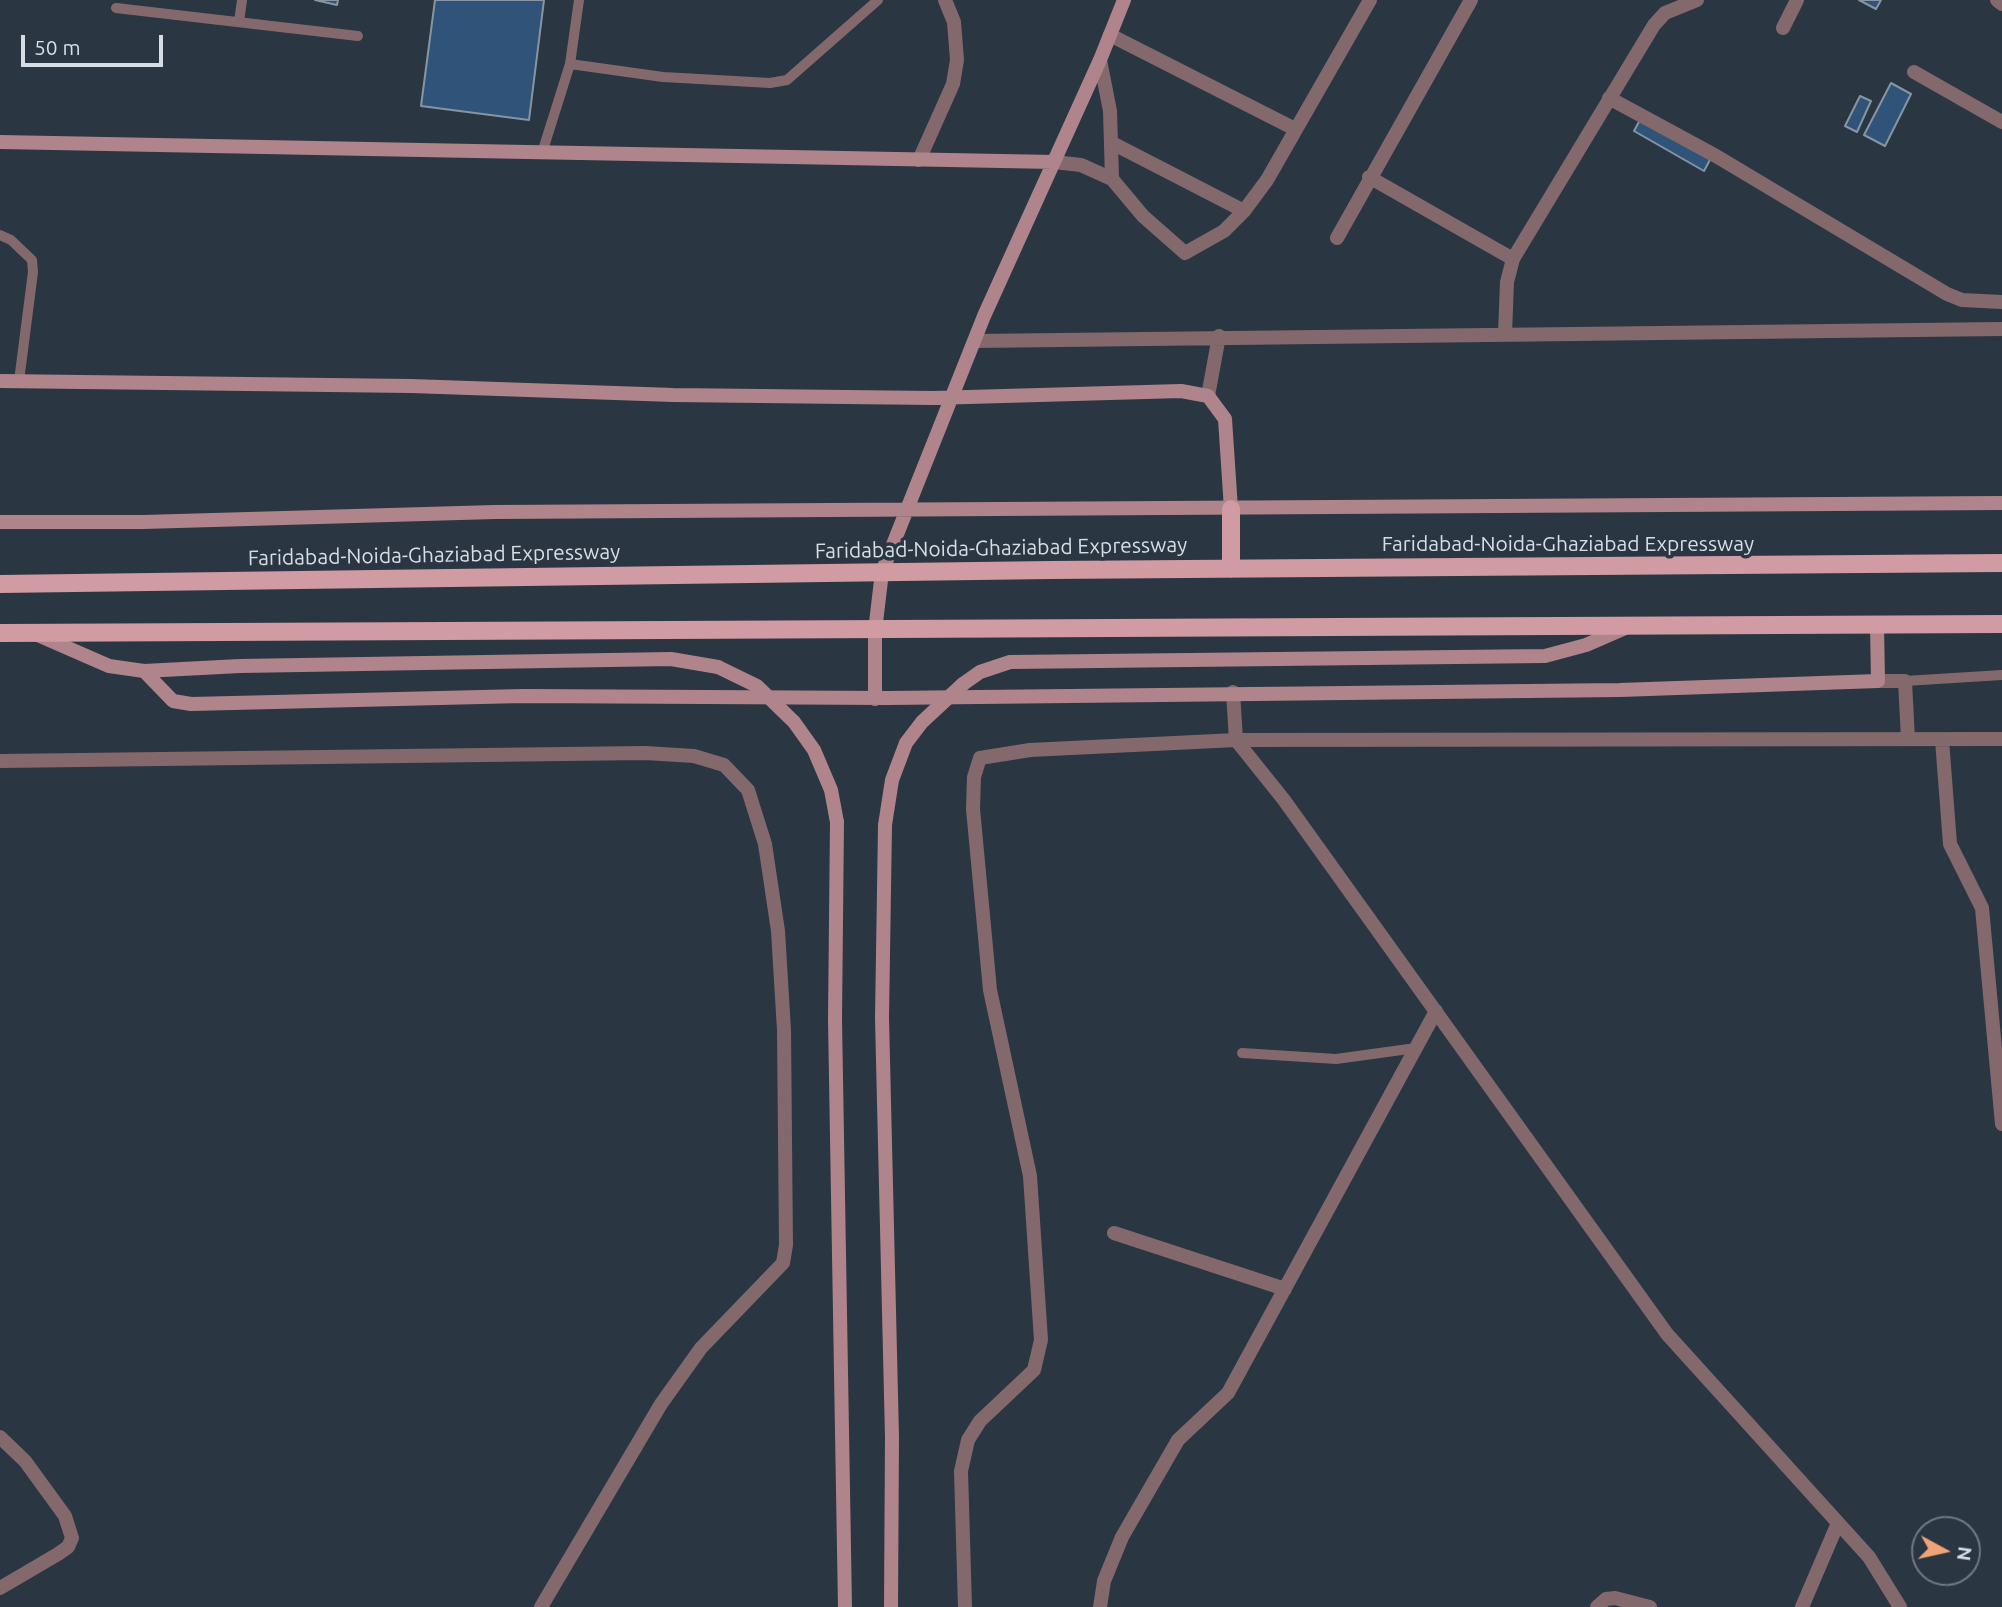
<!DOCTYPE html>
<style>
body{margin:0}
#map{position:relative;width:2002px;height:1607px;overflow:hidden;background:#2b3643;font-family:Ubuntu,sans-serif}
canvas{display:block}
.north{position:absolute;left:1911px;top:1516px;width:70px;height:70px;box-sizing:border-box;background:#2b3643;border:2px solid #6f7984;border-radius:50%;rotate:98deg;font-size:19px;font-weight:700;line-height:28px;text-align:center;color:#d6dde5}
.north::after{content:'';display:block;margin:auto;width:24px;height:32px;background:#efa376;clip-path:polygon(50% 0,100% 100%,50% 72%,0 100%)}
.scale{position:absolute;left:21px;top:35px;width:142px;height:32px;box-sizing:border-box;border:4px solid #d6dde5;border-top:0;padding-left:9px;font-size:21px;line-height:24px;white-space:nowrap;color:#d6dde5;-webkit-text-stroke:5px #2b3643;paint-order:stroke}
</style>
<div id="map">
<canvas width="2002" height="1607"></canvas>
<div class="north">N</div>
<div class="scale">50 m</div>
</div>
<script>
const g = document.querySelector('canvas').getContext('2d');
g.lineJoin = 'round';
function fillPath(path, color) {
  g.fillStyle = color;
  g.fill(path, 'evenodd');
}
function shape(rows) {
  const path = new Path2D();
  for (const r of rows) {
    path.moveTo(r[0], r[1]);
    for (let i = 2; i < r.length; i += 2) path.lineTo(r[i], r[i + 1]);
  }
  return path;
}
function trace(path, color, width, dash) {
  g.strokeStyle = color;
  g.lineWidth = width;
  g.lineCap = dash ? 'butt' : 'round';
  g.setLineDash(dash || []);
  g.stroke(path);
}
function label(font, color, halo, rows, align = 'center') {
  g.font = font + ' Ubuntu,sans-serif';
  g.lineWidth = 7;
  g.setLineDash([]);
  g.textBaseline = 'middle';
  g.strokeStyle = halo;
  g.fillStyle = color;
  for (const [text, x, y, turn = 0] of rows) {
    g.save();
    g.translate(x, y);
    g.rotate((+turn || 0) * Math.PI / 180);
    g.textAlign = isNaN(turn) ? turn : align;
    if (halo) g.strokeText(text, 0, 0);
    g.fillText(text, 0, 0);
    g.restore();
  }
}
const building = shape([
 [315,0,338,0,337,5,315,0],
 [435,0,544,0,529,120,421,106,435,0],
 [1859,0,1881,0,1876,9,1859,0],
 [1891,83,1911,94,1885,146,1864,135,1891,83],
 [1860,96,1871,101,1857,132,1845,126,1860,96],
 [1641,118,1711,158,1704,171,1634,131,1641,118]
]);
fillPath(building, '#2f5379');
trace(building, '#8795a3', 2);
trace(shape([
 [116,8,358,36],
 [239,22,242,0],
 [570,64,663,77,770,83,787,80,878,0],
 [542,153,570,64,579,0],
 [0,235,11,240,32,260,33,272,19,381],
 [1905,681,2002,675],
 [1242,1053,1336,1059,1416,1048]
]), '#83696c', 10);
trace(shape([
 [1997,0,2002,4],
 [1783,28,1797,0],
 [1110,35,1295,129],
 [1100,60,1110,111,1112,179],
 [1914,72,2002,122],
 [1609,98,1716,156,1947,294,1962,300,2002,302],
 [1112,143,1244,211],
 [919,160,953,84,957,60,954,22,945,0],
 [1054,162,1081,165,1112,179,1143,216,1185,253,1224,231,1244,211,1267,180,1370,0],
 [1369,177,1513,259],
 [1337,238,1471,0],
 [1505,334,1507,282,1513,259,1654,25,1665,13,1697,0],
 [975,341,2002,329],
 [1208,396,1219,336],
 [1878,681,1905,681,1908,739],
 [1233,692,1236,740,1284,800,1667,1334,1869,1557,1900,1607],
 [1942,740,1950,844,1982,908,2002,1124],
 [0,761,645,753,694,756,724,765,748,790,765,844,778,931,784,1030,786,1245,783,1263,701,1348,661,1404,541,1607],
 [1114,1233,1285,1289],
 [0,1437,25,1461,65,1516,72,1538,68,1547,58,1554,0,1588],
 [965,1607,961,1471,968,1440,980,1421,1034,1370,1041,1340,1030,1176,990,990,973,809,974,777,980,758,1030,750,1236,740,2002,739],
 [1100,1607,1104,1581,1122,1537,1178,1440,1228,1393,1436,1011],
 [1597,1607,1606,1599,1615,1598,1650,1607],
 [1802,1607,1838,1523]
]), '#83696c', 14);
trace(shape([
 [0,142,1054,162],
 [0,381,411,386,673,395,933,398,1181,391,1208,396,1225,419,1231,509],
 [0,522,143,522,495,512,2002,503],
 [38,635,109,666,144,671,240,666,671,659,718,667],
 [144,671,173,701,191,704,523,696,887,698,1620,690,1878,681,1877,625],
 [963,684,980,672,1010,662,1545,656,1586,645,1625,628],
 [875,699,875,631,882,572,984,316,1100,60,1124,0],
 [837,822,835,1019,845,1607],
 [885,825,882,1018,892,1437,891,1607]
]), '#af858b', 14);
trace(shape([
 [1231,509,1231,569],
 [0,584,1051,570,2002,563],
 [0,633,2002,624]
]), '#d09ba2', 18);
trace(shape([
 [718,667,757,686,794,722,814,750,831,790,837,822],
 [885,825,892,780,906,743,922,722,963,684]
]), '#af858b', 14);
label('21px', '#d6dde5', '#2b3643', [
 ["Faridabad-Noida-Ghaziabad Expressway",1568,544],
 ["Faridabad-Noida-Ghaziabad Expressway",1001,548,-1],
 ["Faridabad-Noida-Ghaziabad Expressway",434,555,-1]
]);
</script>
